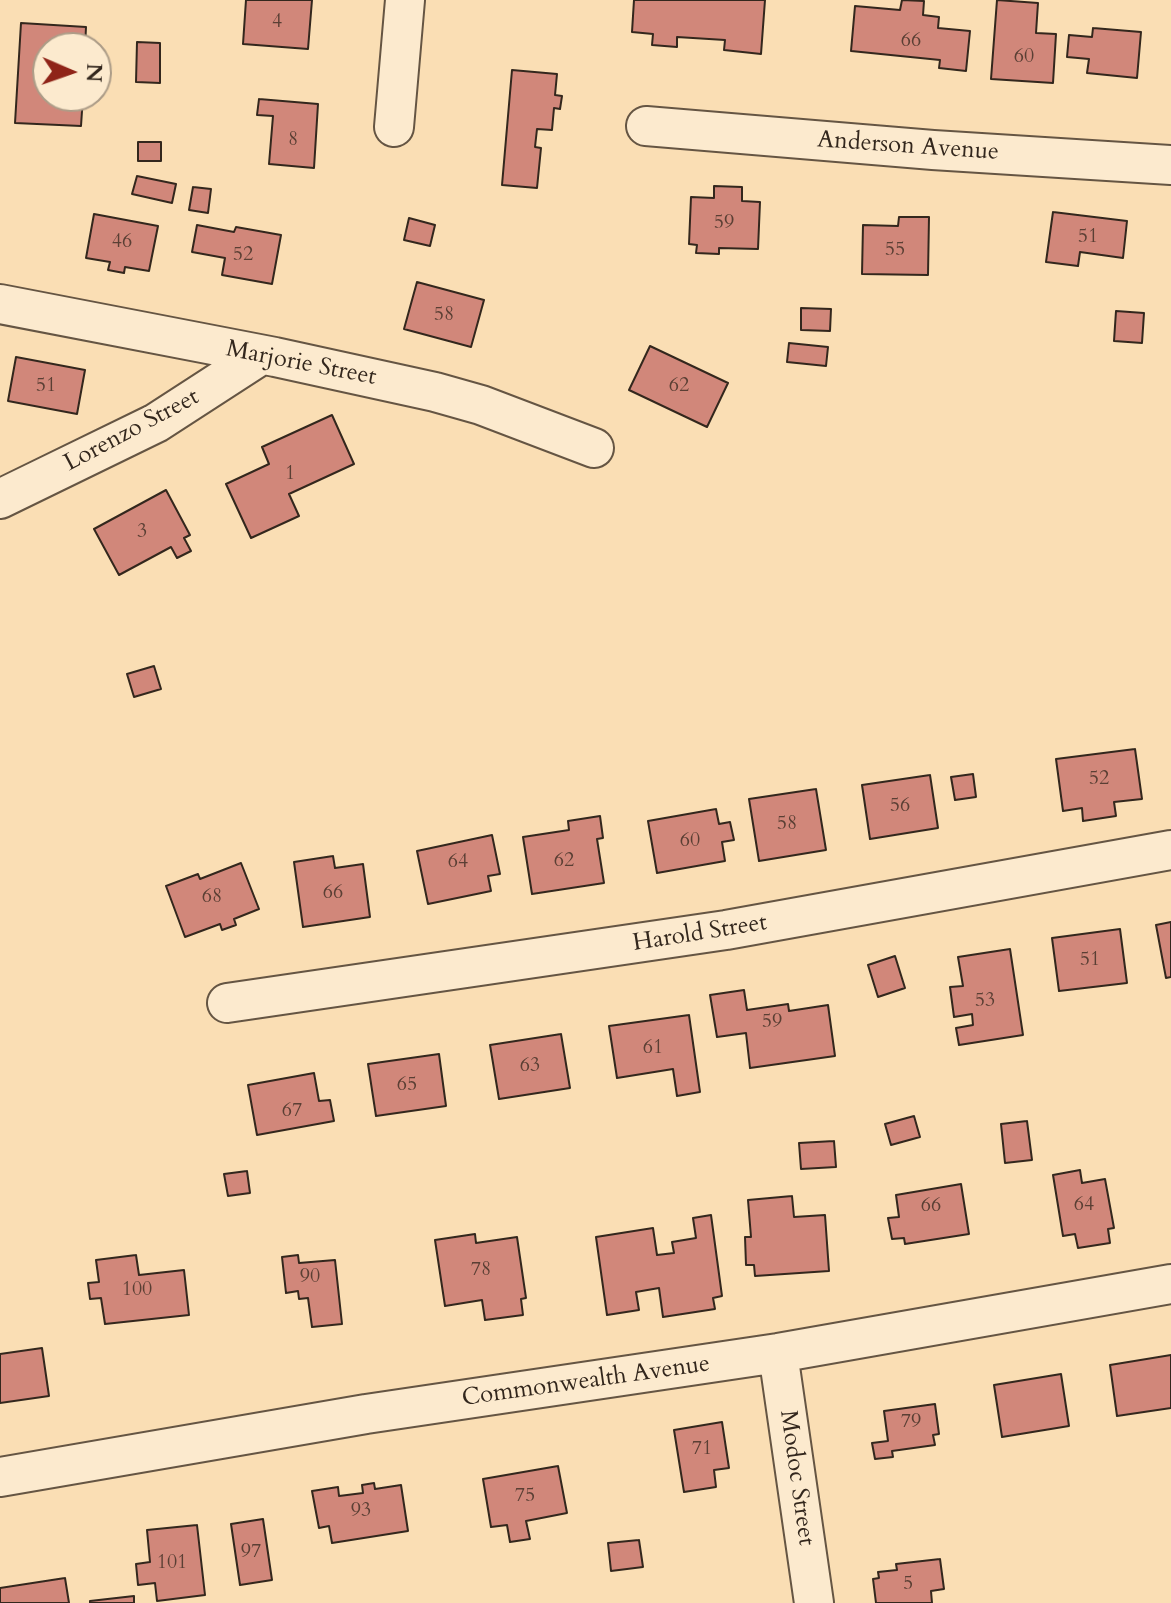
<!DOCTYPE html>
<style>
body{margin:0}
#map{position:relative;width:1171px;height:1603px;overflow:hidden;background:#fadeb4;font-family:Cardo,serif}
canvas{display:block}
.north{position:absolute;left:32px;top:32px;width:80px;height:80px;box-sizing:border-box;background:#fceace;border:2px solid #ac9c87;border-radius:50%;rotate:92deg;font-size:22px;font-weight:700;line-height:32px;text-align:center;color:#33271d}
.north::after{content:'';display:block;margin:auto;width:28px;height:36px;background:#8f2418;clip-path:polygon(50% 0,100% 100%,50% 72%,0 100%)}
</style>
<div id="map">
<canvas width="1171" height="1603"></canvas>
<div class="north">N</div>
</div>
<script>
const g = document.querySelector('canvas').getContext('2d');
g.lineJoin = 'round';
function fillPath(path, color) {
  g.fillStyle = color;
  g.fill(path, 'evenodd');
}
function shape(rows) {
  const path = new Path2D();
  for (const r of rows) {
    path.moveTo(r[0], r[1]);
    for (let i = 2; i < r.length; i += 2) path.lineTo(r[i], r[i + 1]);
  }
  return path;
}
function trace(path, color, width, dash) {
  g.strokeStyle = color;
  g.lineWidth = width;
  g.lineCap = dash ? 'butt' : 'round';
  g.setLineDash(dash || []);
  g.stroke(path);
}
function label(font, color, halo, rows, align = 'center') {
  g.font = font + ' Cardo,serif';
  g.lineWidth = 6;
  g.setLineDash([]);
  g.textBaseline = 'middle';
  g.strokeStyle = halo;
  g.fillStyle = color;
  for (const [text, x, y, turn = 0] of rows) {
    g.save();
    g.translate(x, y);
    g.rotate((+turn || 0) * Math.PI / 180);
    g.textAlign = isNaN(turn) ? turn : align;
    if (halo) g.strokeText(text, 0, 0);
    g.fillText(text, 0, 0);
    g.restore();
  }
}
const building = shape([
 [246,0,312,0,308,49,243,44,246,0],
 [634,0,765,0,761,54,724,50,725,40,677,37,677,47,652,45,653,34,632,32,634,0],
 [902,0,924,1,923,15,939,17,938,28,970,31,966,71,939,68,940,60,851,51,855,6,900,10,902,0],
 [997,0,1038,3,1036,33,1056,34,1053,83,991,79,997,0],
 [21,23,86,27,85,48,48,48,48,96,83,96,81,126,15,123,21,23],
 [1093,28,1141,32,1137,78,1087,73,1089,59,1067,57,1069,35,1092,37,1093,28],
 [137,42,160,43,160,83,136,82,137,42],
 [512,70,557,74,555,95,562,96,560,109,554,108,552,130,537,129,535,147,541,148,537,188,502,185,512,70],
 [259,99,318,104,314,168,269,164,273,116,257,115,259,99],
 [138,142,161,142,161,161,138,161,138,142],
 [137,176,176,184,172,203,132,194,137,176],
 [714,186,742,187,742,201,760,202,758,249,719,248,719,254,696,253,697,245,689,244,691,197,714,198,714,186],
 [193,187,211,189,208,213,189,210,193,187],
 [1053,212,1127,221,1123,258,1080,252,1078,266,1046,262,1053,212],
 [94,214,158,226,149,271,125,267,124,273,108,270,110,262,86,258,94,214],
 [899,217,929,217,928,275,862,274,863,225,898,226,899,217],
 [409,218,435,225,430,246,404,240,409,218],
 [197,225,234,232,236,227,281,235,272,284,222,275,225,258,192,252,197,225],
 [417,282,484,300,471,347,404,329,417,282],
 [801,308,831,309,830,331,801,330,801,308],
 [1116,311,1144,313,1142,343,1114,341,1116,311],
 [789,343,828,347,826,366,787,362,789,343],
 [650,346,728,383,707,427,629,390,650,346],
 [16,357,85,370,77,414,8,401,16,357],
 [332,415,354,464,289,494,299,516,251,538,226,484,269,464,262,447,332,415],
 [166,490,190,535,184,538,191,551,177,558,171,547,119,575,94,529,166,490],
 [154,666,161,689,134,697,127,674,154,666],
 [1135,749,1142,799,1114,802,1116,816,1083,821,1082,808,1063,811,1056,759,1135,749],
 [973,774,976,797,955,800,951,777,973,774],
 [930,775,938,828,870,839,862,785,930,775],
 [816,789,826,850,759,861,749,799,816,789],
 [716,809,719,824,730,822,734,840,722,842,725,861,657,873,648,821,716,809],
 [600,816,603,838,597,839,604,883,532,894,523,837,569,830,568,821,600,816],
 [492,835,500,874,488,876,491,891,428,904,417,851,492,835],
 [333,856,335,868,363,864,370,917,303,927,294,862,333,856],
 [241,863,259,909,234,919,236,925,222,930,220,924,185,937,166,886,198,874,200,879,241,863],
 [1171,922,1171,977,1166,978,1156,925,1171,922],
 [1120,929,1127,983,1059,991,1052,938,1120,929],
 [1010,949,1023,1035,959,1045,956,1028,973,1025,972,1014,954,1017,950,987,963,986,958,957,1010,949],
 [895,956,905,988,878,997,868,965,895,956],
 [744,990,747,1010,788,1004,789,1011,828,1005,835,1056,750,1068,746,1033,717,1037,710,995,744,990],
 [689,1015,700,1092,677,1096,673,1069,617,1078,609,1026,689,1015],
 [561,1034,570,1088,499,1099,490,1045,561,1034],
 [439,1054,446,1106,376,1116,368,1064,439,1054],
 [314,1073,319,1101,330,1100,334,1121,257,1135,248,1085,314,1073],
 [914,1116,920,1137,891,1145,885,1124,914,1116],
 [1027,1121,1032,1160,1005,1163,1001,1124,1027,1121],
 [834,1141,836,1167,801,1169,799,1143,834,1141],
 [1080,1170,1082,1183,1105,1179,1114,1228,1108,1229,1110,1243,1078,1248,1075,1234,1063,1236,1053,1175,1080,1170],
 [247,1171,250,1193,228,1196,224,1174,247,1171],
 [961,1184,969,1234,905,1244,904,1238,892,1239,888,1218,899,1217,896,1195,961,1184],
 [792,1196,794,1217,825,1215,829,1271,755,1276,754,1265,746,1265,745,1237,751,1237,748,1200,792,1196],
 [711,1215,722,1296,713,1298,715,1309,663,1317,659,1288,636,1292,639,1310,607,1315,596,1237,653,1228,657,1255,674,1253,672,1242,696,1238,693,1218,711,1215],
 [475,1234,476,1243,517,1237,526,1298,521,1299,523,1315,485,1320,482,1300,445,1306,435,1240,475,1234],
 [136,1255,139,1275,184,1270,189,1315,105,1324,101,1298,90,1299,88,1283,99,1282,96,1260,136,1255],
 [298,1255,299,1263,335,1260,342,1324,312,1327,308,1298,299,1299,298,1291,286,1293,282,1257,298,1255],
 [42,1348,49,1396,0,1403,0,1354,42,1348],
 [1171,1355,1171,1408,1117,1416,1110,1365,1171,1355],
 [1061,1374,1069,1426,1002,1437,994,1385,1061,1374],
 [935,1404,939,1434,933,1435,935,1445,892,1451,893,1457,875,1459,872,1443,888,1441,884,1411,935,1404],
 [722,1422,729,1468,714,1470,716,1487,684,1492,674,1430,722,1422],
 [558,1466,567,1513,526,1521,530,1539,510,1542,507,1525,491,1527,483,1479,558,1466],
 [374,1483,375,1489,401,1485,408,1531,332,1543,329,1526,319,1528,312,1491,338,1487,339,1496,363,1493,362,1485,374,1483],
 [263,1519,272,1580,240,1585,231,1524,263,1519],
 [197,1525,205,1595,157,1601,155,1583,138,1585,136,1564,150,1562,147,1530,197,1525],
 [639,1540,643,1567,611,1571,608,1543,639,1540],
 [940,1559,944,1589,931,1591,932,1603,876,1603,873,1579,879,1578,878,1572,897,1570,896,1564,940,1559],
 [65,1578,69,1603,0,1603,0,1588,65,1578],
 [134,1596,134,1603,90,1603,90,1601,134,1596]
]);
fillPath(building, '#d1877a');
trace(building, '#33271d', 2);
const minor = shape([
 [646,126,933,150,1171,165],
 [394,127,405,0],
 [0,304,275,357,435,392,481,405,594,448],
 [0,499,156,423,261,355],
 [227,1003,726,930,1171,850],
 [778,1353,814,1603],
 [0,1477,366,1414,778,1353,1171,1284]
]);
trace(minor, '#655543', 42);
trace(minor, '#fceace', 38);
label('20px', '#5a3f34', null, [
 ["4",277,22],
 ["66",911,41],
 ["60",1024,57],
 ["8",293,140],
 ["59",724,223],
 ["51",1088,237],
 ["46",122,242],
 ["55",895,250],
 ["52",243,255],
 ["58",444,315],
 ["51",46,386],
 ["62",679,386],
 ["1",290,474],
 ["3",142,532],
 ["52",1099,779],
 ["56",900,806],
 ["58",787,824],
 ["60",690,841],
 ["62",564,861],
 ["64",458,862],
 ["66",333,893],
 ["68",212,897],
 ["51",1090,960],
 ["53",985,1001],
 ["59",772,1022],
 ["61",653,1048],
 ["63",530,1066],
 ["65",407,1085],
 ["67",292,1111],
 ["64",1084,1205],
 ["66",931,1206],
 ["78",481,1270],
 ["90",310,1277],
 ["100",137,1290],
 ["79",911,1422],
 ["71",702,1449],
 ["75",525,1496],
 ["93",361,1511],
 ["97",251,1552],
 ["101",172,1563],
 ["5",908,1584]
]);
label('24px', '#33271d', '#fceace', [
 ["Anderson Avenue",908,147,4],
 ["Marjorie Street",301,364,11],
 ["Lorenzo Street",132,431,-28],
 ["Harold Street",700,934,-9],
 ["Commonwealth Avenue",586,1382,-8],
 ["Modoc Street",796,1478,82]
]);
</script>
